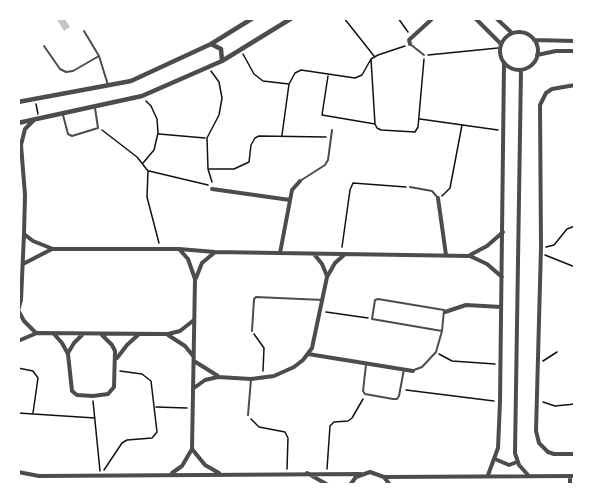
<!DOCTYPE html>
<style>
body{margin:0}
#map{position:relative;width:593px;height:503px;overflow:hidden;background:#fff;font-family:"Playfair Display",serif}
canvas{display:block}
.frame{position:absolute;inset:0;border:20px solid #fff;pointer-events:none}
</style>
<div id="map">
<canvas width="593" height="503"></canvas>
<div class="frame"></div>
</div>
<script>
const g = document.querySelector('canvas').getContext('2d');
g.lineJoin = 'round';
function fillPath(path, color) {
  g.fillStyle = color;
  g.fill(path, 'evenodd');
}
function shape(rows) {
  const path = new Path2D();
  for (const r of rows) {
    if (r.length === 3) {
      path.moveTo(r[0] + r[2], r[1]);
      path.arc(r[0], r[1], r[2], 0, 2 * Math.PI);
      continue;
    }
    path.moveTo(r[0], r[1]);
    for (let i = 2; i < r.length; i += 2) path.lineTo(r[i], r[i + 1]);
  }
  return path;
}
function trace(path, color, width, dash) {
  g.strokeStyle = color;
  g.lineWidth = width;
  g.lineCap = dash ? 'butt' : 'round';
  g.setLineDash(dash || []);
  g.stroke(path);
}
fillPath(shape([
 [56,18,64,18,70,27,64,31]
]), '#c4c4c4');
trace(shape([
 [344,18,374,56],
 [398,18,408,32],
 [243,54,254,74,263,81,289,84],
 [428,55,498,48],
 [371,59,375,124,377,128,381,130,415,132,418,127,424,59],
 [211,71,219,82,222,98,219,115,207,138,208,169,212,182],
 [328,76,322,115,375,124],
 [36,104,38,114],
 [420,119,498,130],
 [102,130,137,157,148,171,147,197,159,243],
 [159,134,205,138],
 [282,135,289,84,295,73,301,70,355,78,362,75,371,59,378,55,405,46],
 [143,163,154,150,158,133,157,119,151,106,146,101],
 [208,169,234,169,249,162,251,145,255,138,259,136,326,137],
 [149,171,208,185],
 [442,196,450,188,462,125],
 [342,247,350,190,353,183,406,187],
 [546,247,554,245,567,229,575,226],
 [545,255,575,267],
 [326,312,368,318],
 [254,334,264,348,263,371],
 [439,354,452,361,495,364],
 [543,361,557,352],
 [18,368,33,371,38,378,33,413],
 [406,390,494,401],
 [93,401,100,471],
 [543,402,555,406,575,404],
 [156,407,187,408],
 [18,413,95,418],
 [251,419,259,427,285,432,288,438,287,469],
 [327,469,330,426,334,422,348,421,352,418,363,399],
 [104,470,122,443,127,440,152,438,157,432,151,381,142,374,120,371]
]), '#111', 1.5);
trace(shape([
 [410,44,424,55],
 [44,46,60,69,66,72,73,71,99,56,84,31],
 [99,56,108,85],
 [63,115,68,134,72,136,98,128,95,108],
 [300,181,325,165,328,160,332,130],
 [410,187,432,191,438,198],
 [378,299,444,310,442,331,372,319,375,300,378,299],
 [252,331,254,299,256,297,323,300],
 [366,365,363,391,365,394,393,399,397,399,399,396,404,369],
 [414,370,422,367,436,352,442,331],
 [248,415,251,379]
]), '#4c4c4c', 2);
trace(shape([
 [475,18,501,44],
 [496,18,512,33],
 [519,51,19],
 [534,40,575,41],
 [410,44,409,40,433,18],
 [537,55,556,51,575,51],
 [521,70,515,453,519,465,528,475],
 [575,85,552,89,546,93,540,105,541,247,536,431,539,443,548,452,554,454,575,454],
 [212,189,290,200],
 [438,198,446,255],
 [24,234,33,241,53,249,179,249,215,252,470,256,487,264,502,277],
 [280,253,292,190,300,181],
 [314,254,322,264,327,276],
 [470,255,487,246,503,232],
 [23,264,52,249],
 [196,278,202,263,215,252],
 [18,310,24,321,36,333],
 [18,311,21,300,24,234,25,195,21,145,25,129,33,121],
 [445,312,466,305,501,307],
 [54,334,62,343,68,354,72,391,77,395,93,396,108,394,114,387,115,351,112,345,102,335],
 [168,335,185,346,194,357],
 [18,341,37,333,168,334,180,331,194,320],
 [68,353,74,343,83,334],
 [308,354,413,371],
 [117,358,127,345,138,335],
 [194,361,218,376],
 [194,388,205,380,218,377,251,379,274,376,294,367,303,360,312,348,327,277,335,263,344,255],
 [192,449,205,465,219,473],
 [495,459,509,465,517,462],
 [18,472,39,476,361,474],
 [172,473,182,466,192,449,195,279,188,259,179,249],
 [307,473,328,485],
 [488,475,498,448,500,402,504,63],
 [570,476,570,485],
 [384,477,575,476],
 [350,485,356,477,370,472,384,477,390,485]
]), '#4c4c4c', 4);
trace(shape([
 [211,44,221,49,222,61],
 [18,102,131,81,211,44,253,18],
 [18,123,142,96,222,61,292,18]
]), '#4c4c4c', 4.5);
</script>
